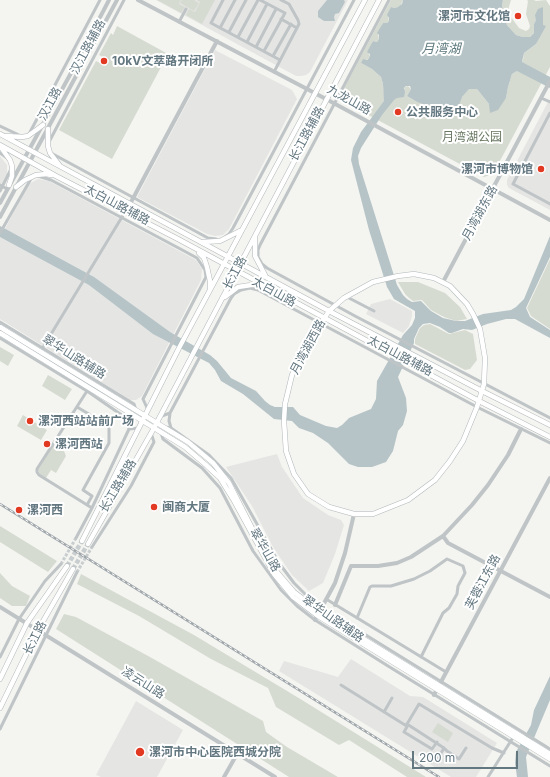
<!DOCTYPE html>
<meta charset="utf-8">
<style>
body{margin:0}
#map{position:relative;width:550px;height:777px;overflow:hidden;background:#f4f4f0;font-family:Inter,sans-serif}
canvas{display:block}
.scale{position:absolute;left:412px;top:751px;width:106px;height:18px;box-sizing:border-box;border:2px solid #637781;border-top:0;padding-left:5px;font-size:12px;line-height:14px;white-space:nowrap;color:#637781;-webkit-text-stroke:3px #fff;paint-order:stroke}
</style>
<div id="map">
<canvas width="550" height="777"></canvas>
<div class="scale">200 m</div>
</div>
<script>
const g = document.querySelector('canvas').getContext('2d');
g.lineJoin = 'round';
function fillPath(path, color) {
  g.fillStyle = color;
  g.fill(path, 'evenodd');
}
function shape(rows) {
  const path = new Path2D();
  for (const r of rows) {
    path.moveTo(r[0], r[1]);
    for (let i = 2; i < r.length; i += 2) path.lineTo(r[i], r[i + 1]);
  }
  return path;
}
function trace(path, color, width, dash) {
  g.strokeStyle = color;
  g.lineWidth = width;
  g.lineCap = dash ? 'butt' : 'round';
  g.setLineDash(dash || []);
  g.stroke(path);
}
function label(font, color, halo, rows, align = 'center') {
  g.font = font + ' Inter,"Noto Sans SC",sans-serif';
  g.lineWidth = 4;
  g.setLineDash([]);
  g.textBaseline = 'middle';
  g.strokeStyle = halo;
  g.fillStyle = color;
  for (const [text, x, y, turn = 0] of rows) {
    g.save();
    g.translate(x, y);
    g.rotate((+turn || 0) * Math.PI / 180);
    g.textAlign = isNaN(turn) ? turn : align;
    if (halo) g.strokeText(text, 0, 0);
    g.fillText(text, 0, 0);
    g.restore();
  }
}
fillPath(shape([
 [156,0,348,0,310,72,306,75,301,76,296,76],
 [215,50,292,90,297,99,229,229,223,235,215,236,207,234,137,197],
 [549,100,550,100,550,210,509,188,507,185,507,180],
 [0,156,7,165,7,174,0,189],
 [38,179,49,181,196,260,202,269,201,280,142,396,136,400,130,400,0,319,0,238,29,184],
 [390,299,412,311,412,316,409,326,403,333,366,314,371,304],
 [277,454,282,467,303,498,328,515,341,520,344,525,335,554,323,583,309,591,292,575,273,547,252,506,226,467],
 [351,659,410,696,423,697,497,743,476,777,451,777,279,671,284,661,338,677],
 [136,701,183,730,157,777,101,777,96,775]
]), '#e5e5e4');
fillPath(shape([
 [157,0,181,0,179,4,185,7,181,13],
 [182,0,194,0,199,3,194,11,180,3],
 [197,0,215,0,202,24,186,15,189,9,195,12,200,2],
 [391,0,403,0,400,7,395,8,391,7,388,16,389,21,387,23,383,23,378,34,379,39,377,42,373,41,369,53,369,58,361,63,372,69,381,77,383,84,384,94,405,92,404,91,405,87,408,86,411,89,407,96,417,102,439,104,443,107,443,109,462,97,469,88,477,89,489,104,506,98,508,87,512,74,517,71,523,60,524,53,536,44,543,25,543,7,534,24,534,33,530,37,523,37,516,35,507,25,504,17,502,5,503,0,511,0,508,10,511,17,519,28,526,31,529,29,530,26,526,14,528,1,527,0,534,0,536,1,546,0,550,6,550,67,493,174,484,177,346,103,342,92],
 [117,26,168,54,112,159,59,130,96,61,106,66,109,60,99,55,111,33,113,35],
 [550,259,550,329,531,316,527,308],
 [398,282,418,282,445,293,460,307,467,319,456,321,444,317,431,310,422,300,413,301,409,298,405,294],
 [430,324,449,334,465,330,473,334,477,360,470,369,465,370,415,344,415,339,420,328,424,325],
 [0,347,14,355,8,366,0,361],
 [48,375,72,389,65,400,42,386],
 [23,415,47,430,41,440,17,426],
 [53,445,64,451,66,456,56,473,51,470,46,478,40,474,38,470],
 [0,526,57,561,48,572,0,542],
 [0,573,12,586,30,596,26,606,12,606,0,598],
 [81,574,194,635,302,700,426,777,407,777,349,740,339,745,276,707,268,688,211,659,139,616,77,584],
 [64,614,76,617,150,657,263,721,266,732,287,747,338,777,289,777,56,629],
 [438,723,453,733,448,742,432,732]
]), '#d6dbd1');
fillPath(shape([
 [327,0,344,0,345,2,339,13,335,14,334,17,335,21,324,21,318,17,318,11],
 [403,0,503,0,502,5,504,17,507,25,516,35,523,37,530,37,534,33,534,24,536,20,535,15,538,9,543,7,543,25,546,26,536,44,524,53,522,62,550,77,550,88,517,71,512,74,508,87,506,98,498,110,490,113,489,104,477,89,469,89,462,97,457,111,443,110,443,107,439,104,438,106,426,105,417,102,407,96,411,89,410,86,406,86,404,88,405,92,404,97,397,98,394,100,382,115,361,148,358,156,359,164,397,285,403,295,407,299,412,302,421,301,431,311,443,318,456,321,465,321,483,314,511,310,516,307,524,299,550,236,550,257,526,308,530,317,550,330,550,338,515,319,506,319,487,324,472,330,463,329,452,333,449,333,440,327,430,323,423,324,419,328,414,339,414,343,398,377,406,398,407,411,403,425,398,431,393,451,386,462,372,467,358,467,349,464,328,443,313,433,299,428,292,421,274,419,243,394,221,381,215,370,209,363,153,334,89,285,0,237,0,226,94,277,170,332,210,355,217,361,231,378,256,391,265,401,270,405,275,407,293,407,300,415,326,426,337,428,342,425,349,418,371,409,376,399,377,381,403,335,412,325,415,318,415,311,394,299,387,287,369,230,351,160,353,148,361,132,384,101,383,84,381,77,372,69,361,63,363,59,367,60,369,58,370,54,367,52,373,41,377,42,379,39,379,35,377,33,383,23,387,23,389,21,389,18,387,15,391,7,395,8,398,7,402,4],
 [550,676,550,700,526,757,528,777,517,777,515,763,516,752,531,725,534,710]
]), '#b6c4c7');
trace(shape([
 [61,564,76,538],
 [77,572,92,547]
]), '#c8cecf', 3, [3, 1.5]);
trace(shape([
 [67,566,82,541],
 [73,569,88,544]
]), '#c8cecf', 4.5, [4.5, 2]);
const secondary = shape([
 [48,129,48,146,50,153,60,166],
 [0,134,329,311,482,391,550,425],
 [6,136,22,137,28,136,43,125],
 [0,145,56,176,178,239,479,401,550,437],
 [0,146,10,160,12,166,12,176,9,185],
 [16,187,25,180,36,175,46,174,51,175],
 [255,237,255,256,265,275],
 [202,242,220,241,242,230],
 [199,253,204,258,207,267,210,281,210,289],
 [414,274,434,278,450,286,467,304,473,314,480,329,485,358,484,384,477,407,463,441,450,461,435,480,408,500,373,514,354,514,329,507,308,494,294,474,286,451,284,421,285,404,292,375,305,348,329,311,344,298,373,282,398,276,414,274],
 [225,297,238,287,251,285,260,285],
 [0,327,188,442,213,463,229,483,260,544,276,571,294,592,320,612,550,754],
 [0,333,185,447,206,465,220,478,233,499,274,574,293,597,318,616,550,759],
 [82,541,179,348,365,0],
 [88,544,154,428,379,0],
 [0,679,27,623,67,566],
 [0,708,38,630,73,569]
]);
trace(secondary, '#b1b8bb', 5.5);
trace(shape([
 [223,0,211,23,280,60],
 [260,0,285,13,264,51],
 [389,0,260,245,258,250,258,257,262,264,267,268,355,316,550,418],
 [281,19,297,28],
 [179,22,186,9],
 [220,28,235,0],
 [229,32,246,0],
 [238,37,258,0],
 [247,42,267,4],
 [256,47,276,9],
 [273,56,291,24],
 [274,72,299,24,298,20,289,4,281,0],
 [541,98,550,102],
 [550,113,513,184,550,204],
 [0,126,19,135],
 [29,134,100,0],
 [49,142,124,0],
 [0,153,7,158],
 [51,153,208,238,216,239],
 [38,176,51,180,186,252,197,258,205,270,206,277,143,399,148,410],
 [0,185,7,189],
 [0,191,11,169],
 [0,233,32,177],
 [225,237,229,234,233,228,354,0],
 [347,297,374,311],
 [0,322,134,404,136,410],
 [0,338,87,391,126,418,132,415],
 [42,349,125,212],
 [87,391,37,469,37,472,39,475,92,508],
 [77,407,109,426,109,443,83,490,92,496,87,505],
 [170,413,169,421,171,428],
 [159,417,170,413,231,298,234,294,241,290,250,288,258,290,477,407,550,443],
 [126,418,129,429],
 [165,427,171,428,209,455,231,478,279,563,294,583,310,599,340,619,550,749],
 [161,433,163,439,202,468,220,488,253,551,281,590,297,606,315,620,388,666,550,766],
 [76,538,92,508,129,429,139,428],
 [92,547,131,486,154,442,151,433],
 [326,599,446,672],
 [357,618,370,587,372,586,391,586,414,579,430,571,447,559,463,566,465,573,458,586,457,594,449,608,443,613,421,657],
 [0,657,19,619,45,581,61,564],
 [341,685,405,725,407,724],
 [384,712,392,698],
 [408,725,404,732,432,749,437,742],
 [0,729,77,572],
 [466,748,459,759,447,751,444,748,407,724,419,704,492,748,504,753],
 [437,760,444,748],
 [488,777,514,736]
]), '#bfc4c6', 3);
trace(shape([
 [138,0,326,99,550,220],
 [0,203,71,73,109,0],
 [130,204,217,41],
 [0,217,117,0],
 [443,282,550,81],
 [443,536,448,543,550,597],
 [335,605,351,566,378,566,397,563,411,557,443,536,472,505,488,485,508,455,521,429],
 [0,607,275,777],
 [315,620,335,583,345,553,354,514],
 [434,695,550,478],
 [224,777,237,754]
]), '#bfc4c6', 4);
trace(secondary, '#fff', 4.5);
const rail = shape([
 [0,504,439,777]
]);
trace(rail, '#a0a7ab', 2.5);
trace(rail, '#fff', 1, [3]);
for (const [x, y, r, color] of [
 [518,16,4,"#e23922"],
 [104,61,4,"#e23922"],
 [398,112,4,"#e23922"],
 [541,169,4,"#e23922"],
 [30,421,4,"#e23922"],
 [47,444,4,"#e23922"],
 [154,507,4,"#e23922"],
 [19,510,4,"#e23922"],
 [140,752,5,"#e23922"]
]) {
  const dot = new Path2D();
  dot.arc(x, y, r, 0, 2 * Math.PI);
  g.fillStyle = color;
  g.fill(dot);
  trace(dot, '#fff', 1.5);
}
label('bold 12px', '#637781', '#fff', [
 ["漯河市文化馆",510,16,"right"],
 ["10kV文萃路开闭所",112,61],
 ["公共服务中心",406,112],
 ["漯河市博物馆",533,169,"right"],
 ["漯河西站站前广场",38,421],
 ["漯河西站",55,444],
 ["闽商大厦",162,507],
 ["漯河西",27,510],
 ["漯河市中心医院西城分院",149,752]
], 'left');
label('12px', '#637781', '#fff', [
 ["汉江路辅路",88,47,-62],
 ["九龙山路",349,100,29],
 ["汉江路",50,104,-62],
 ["长江路辅路",307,134,-62],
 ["太白山路辅路",117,205,28],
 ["月湾湖东路",480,213,-62],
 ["长江路",235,273,-62],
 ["太白山路",274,292,29],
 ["月湾湖西路",308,347,-62],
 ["太白山路辅路",400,356,28],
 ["翠华山路辅路",74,357,32],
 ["长江路辅路",118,486,-59],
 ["翠华山路",265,550,60],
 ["芙蓉江东路",483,582,-62],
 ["翠华山路辅路",333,619,35],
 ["长江路",35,638,-63],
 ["凌云山路",143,683,32]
]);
label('12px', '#697862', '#fff', [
 ["月湾湖公园",472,137]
]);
label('italic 13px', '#5f7a7f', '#fff', [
 ["月湾湖",441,49]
]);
</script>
